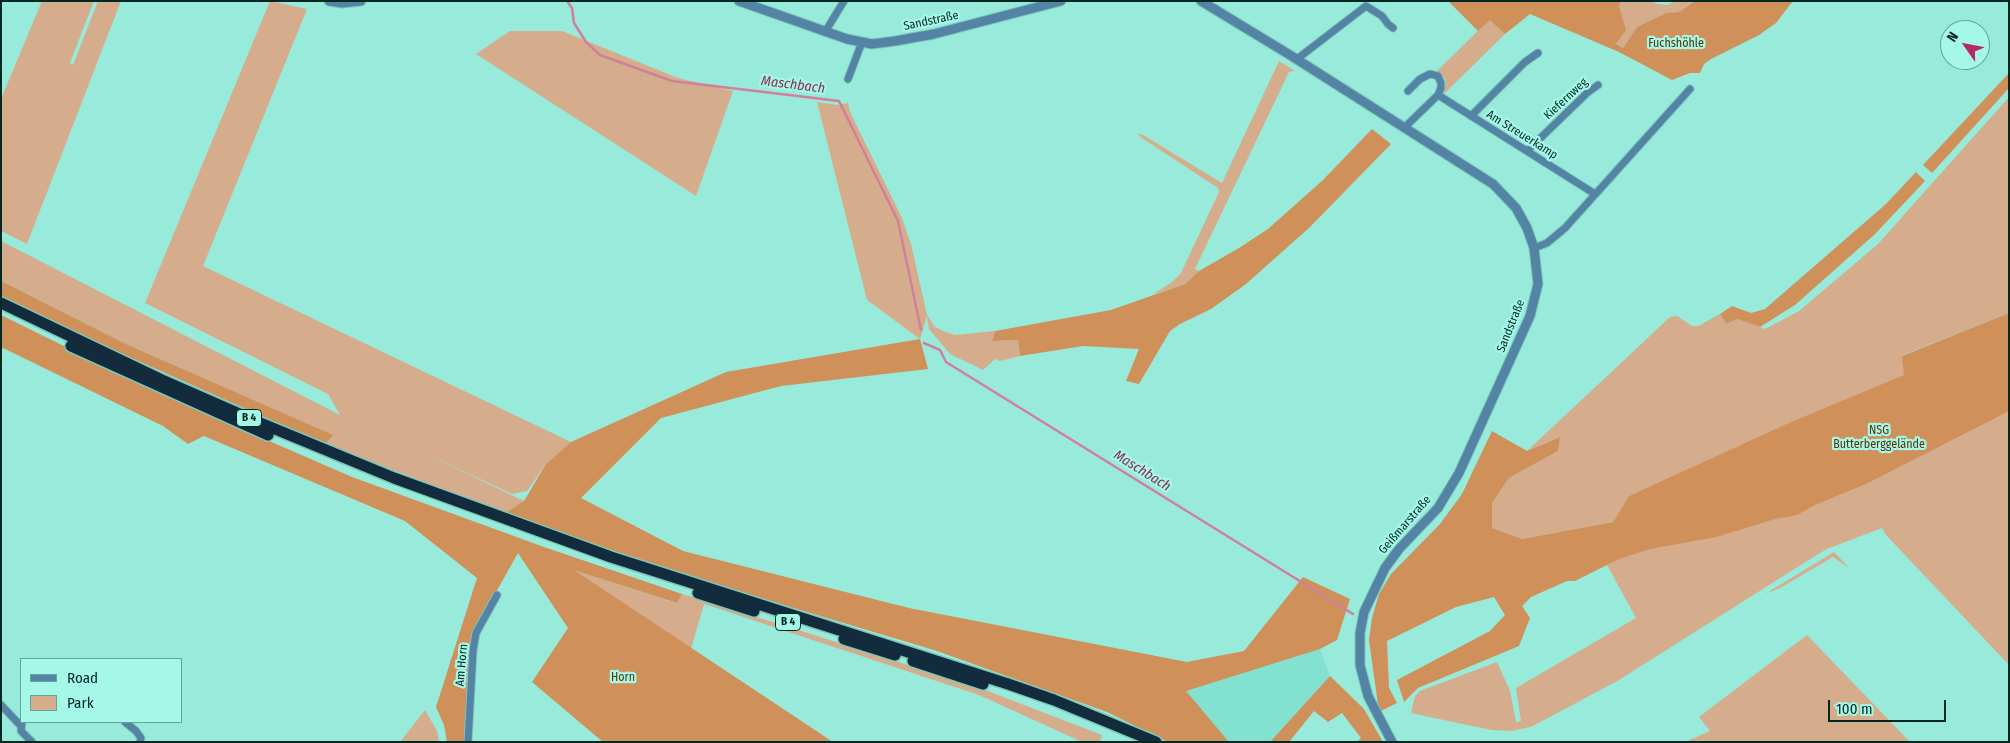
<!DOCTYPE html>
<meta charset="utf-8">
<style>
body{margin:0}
#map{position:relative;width:2010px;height:743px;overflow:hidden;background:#98eada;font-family:"Fira Sans Condensed",sans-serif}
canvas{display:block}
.frame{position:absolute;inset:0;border:2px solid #032822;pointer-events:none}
.legend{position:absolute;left:20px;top:658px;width:162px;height:65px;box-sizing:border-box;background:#a5f8e7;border:1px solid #64a598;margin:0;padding:6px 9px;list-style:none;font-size:15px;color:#032822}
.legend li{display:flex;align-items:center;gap:10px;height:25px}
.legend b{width:25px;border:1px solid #64a598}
.north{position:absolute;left:1940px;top:20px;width:50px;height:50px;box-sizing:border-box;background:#a5f8e7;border:1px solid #64a598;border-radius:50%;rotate:303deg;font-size:14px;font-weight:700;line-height:20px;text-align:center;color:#032822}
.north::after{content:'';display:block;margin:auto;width:18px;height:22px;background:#b52a64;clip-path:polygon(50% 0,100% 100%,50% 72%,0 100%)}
.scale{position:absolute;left:1828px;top:700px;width:118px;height:22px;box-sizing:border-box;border:2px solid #032822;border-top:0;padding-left:6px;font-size:15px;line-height:18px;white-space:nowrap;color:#032822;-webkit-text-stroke:4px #a5f8e7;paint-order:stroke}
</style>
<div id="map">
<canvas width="2010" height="743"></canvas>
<div class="frame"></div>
<ul class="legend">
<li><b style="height:6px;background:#5383a5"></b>Road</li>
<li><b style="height:14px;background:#d5ad8d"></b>Park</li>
</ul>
<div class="north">N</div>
<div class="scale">100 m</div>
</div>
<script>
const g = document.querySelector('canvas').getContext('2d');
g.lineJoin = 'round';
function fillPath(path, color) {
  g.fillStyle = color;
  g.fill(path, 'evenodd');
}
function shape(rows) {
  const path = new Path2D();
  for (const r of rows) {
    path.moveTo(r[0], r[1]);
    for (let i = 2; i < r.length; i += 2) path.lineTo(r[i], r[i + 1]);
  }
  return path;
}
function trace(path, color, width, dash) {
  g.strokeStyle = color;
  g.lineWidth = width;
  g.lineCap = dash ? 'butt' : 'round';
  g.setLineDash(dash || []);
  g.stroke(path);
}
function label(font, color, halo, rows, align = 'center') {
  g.font = font + ' "Fira Sans Condensed",sans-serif';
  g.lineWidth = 4.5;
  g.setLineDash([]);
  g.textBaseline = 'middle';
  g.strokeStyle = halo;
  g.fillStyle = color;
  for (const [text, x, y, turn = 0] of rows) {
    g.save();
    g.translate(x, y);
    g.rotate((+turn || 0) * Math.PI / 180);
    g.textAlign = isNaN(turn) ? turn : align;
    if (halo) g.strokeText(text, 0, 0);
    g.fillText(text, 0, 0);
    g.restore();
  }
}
fillPath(shape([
 [1320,649,1330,676,1270,742,1229,742,1185,691]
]), '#83e1cf');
fillPath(shape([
 [42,1,94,1,70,63,73,65,98,1,121,1,27,244,1,231,1,99],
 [270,1,307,9,203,266,571,442,546,464,527,491,512,494,422,452,524,501,505,513,325,444,332,435,126,344,1,281,1,241,340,415,328,394,145,303],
 [1621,1,1651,1,1657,4,1668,5,1675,1,1695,1,1679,12,1666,13,1637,27,1623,48,1616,44,1625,30,1619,5],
 [1490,19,1505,34,1444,94,1442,92,1446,85,1445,79,1437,71],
 [510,31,562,31,678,78,733,91,696,196,476,54],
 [1279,61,1295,71,1289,72,1195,269,1199,271,1185,284,1152,295,1172,282,1181,273,1219,192,1218,188,1142,138,1137,133,1143,135,1222,183],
 [2009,97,2009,313,1903,355,1905,375,1629,496,1613,522,1522,539,1492,528,1492,503,1509,478,1558,451,1559,437,1527,451,1670,317,1677,316,1692,326,1698,326,1720,314,1726,324,1737,319,1765,329,1799,311,1878,244],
 [817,102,838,105,848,103,850,112,901,216,911,244,927,315,935,327,943,331,955,335,995,331,992,341,1018,340,1020,356,1000,361,995,359,983,370,950,354,929,329,927,316,920,339,867,300],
 [2009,333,2009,665,1886,535,1882,528,1827,549,1815,556,1619,680,1531,727,1512,731,1491,730,1411,713,1415,696,1420,691,1497,662,1510,691,1516,722,1521,721,1516,688,1636,618,1607,565],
 [1834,552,1849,568,1833,557,1780,588,1765,594],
 [572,569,676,603,682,594,792,628,980,688,1102,735,1100,742,1082,742,979,695,704,604,691,649],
 [1807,635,1910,742,1685,742,1710,731,1699,717],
 [425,710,437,731,439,742,400,742]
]), '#d5ad8d');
fillPath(shape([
 [1448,1,1621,1,1619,6,1626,30,1616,44,1623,48,1637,27,1666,13,1679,12,1695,1,1793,1,1776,23,1759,35,1711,59,1704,64,1700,73,1690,73,1672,80,1619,52,1530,14,1505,34,1490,20,1478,31],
 [2009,73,2009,88,1932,173,1923,165],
 [1372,129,1391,144,1310,227,1246,284,1211,309,1180,324,1170,331,1139,384,1126,381,1139,349,1083,346,1020,356,1018,340,992,341,995,331,1111,310,1185,284,1199,271,1239,248,1268,229,1323,180],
 [1916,172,1925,181,1875,234,1795,305,1760,327,1737,319,1726,324,1720,314,1732,306,1751,313,1765,309,1886,204],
 [1,281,126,344,333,435,325,444,118,352,1,296],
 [2009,313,2009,411,1868,483,1815,505,1797,515,1775,519,1716,537,1650,549,1619,559,1575,581,1567,581,1531,597,1522,606,1530,618,1519,646,1418,688,1404,702,1397,680,1490,631,1505,615,1494,597,1456,607,1387,641,1389,688,1397,703,1379,712,1369,640,1372,618,1379,594,1391,574,1440,524,1462,494,1492,431,1527,451,1560,437,1558,451,1509,478,1492,503,1492,528,1522,539,1613,522,1629,496,1789,423,1904,375,1902,356],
 [1,315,159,393,352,477,544,547,682,594,677,603,574,570,833,742,603,742,532,682,568,628,518,553,473,633,471,742,447,742,444,725,436,707,477,578,405,521,204,436,188,444,163,426,1,347],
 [920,339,928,369,781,386,661,418,581,498,683,551,909,608,1187,662,1244,651,1303,577,1350,599,1337,640,1320,649,1186,691,1229,742,1168,742,1107,712,937,651,674,572,505,513,524,501,546,464,571,442,726,372],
 [1330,676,1364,709,1383,742,1357,742,1361,738,1342,713,1328,722,1314,711,1289,742,1270,742]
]), '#cf9059');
trace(shape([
 [567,1,572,8,574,23,586,42,600,55,672,81,839,101,898,221,921,330],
 [1483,1,1484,2],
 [924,343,940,350,946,362,1353,614]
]), '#d18099', 2.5);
const minor = shape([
 [825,32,844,1],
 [1297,59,1366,6,1382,16,1388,24,1393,28],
 [848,79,862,42],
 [1438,95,1595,194],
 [1471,116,1525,62,1538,53],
 [1405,127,1438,95,1441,88,1441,83,1438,76,1430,74,1420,79,1408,91],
 [1527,151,1587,93,1598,85],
 [1534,248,1547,243,1565,228,1690,89],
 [1,705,20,725],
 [22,722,21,731,32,742],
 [125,722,136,731,141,738,140,742],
 [468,742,473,651,476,633,497,595]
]);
const tertiary = shape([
 [329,1,342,3,361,1],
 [739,1,847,39,872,44,895,41,934,34,1061,1],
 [1201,1,1290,55,1493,184,1516,208,1527,228,1534,248,1538,284,1530,316,1459,473,1438,508,1399,549,1385,568,1364,612,1360,633,1360,665,1368,696,1392,742]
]);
const trunk = shape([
 [1,303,162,380,258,422,394,478,611,557,1008,684,1054,700,1156,742],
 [71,346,268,435],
 [698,593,754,611],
 [844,639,895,655],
 [913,661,983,684]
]);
trace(minor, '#7dc7b9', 9);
trace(tertiary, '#7dc7b9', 11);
trace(trunk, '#7dc7b9', 14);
trace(minor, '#5383a5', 7);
trace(tertiary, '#5383a5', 9);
trace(trunk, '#122c3e', 11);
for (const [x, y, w] of [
 [249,418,25],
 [788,622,25]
]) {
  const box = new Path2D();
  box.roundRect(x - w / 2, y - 8.5, w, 17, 4);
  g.fillStyle = '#a5f8e7';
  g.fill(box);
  trace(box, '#032822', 1);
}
label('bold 11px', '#032822', null, [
 ["B 4",249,418],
 ["B 4",788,622]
]);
label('12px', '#032822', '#a5f8e7', [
 ["Sandstraße",931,21,-12],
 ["Kiefernweg",1566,99,-43],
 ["Am Streuerkamp",1522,135,32],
 ["Sandstraße",1511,326,-68],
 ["Geißmarstraße",1405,525,-49],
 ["Am Horn",462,665,-85]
]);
label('12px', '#5d3307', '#a5f8e7', [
 ["Fuchshöhle",1676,44],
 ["NSG",1879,431],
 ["Butterberggelände",1879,445],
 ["Horn",623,678]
]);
label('italic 14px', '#8e2d52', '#a5f8e7', [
 ["Maschbach",793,85,7],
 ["Maschbach",1142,471,32]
]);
</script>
